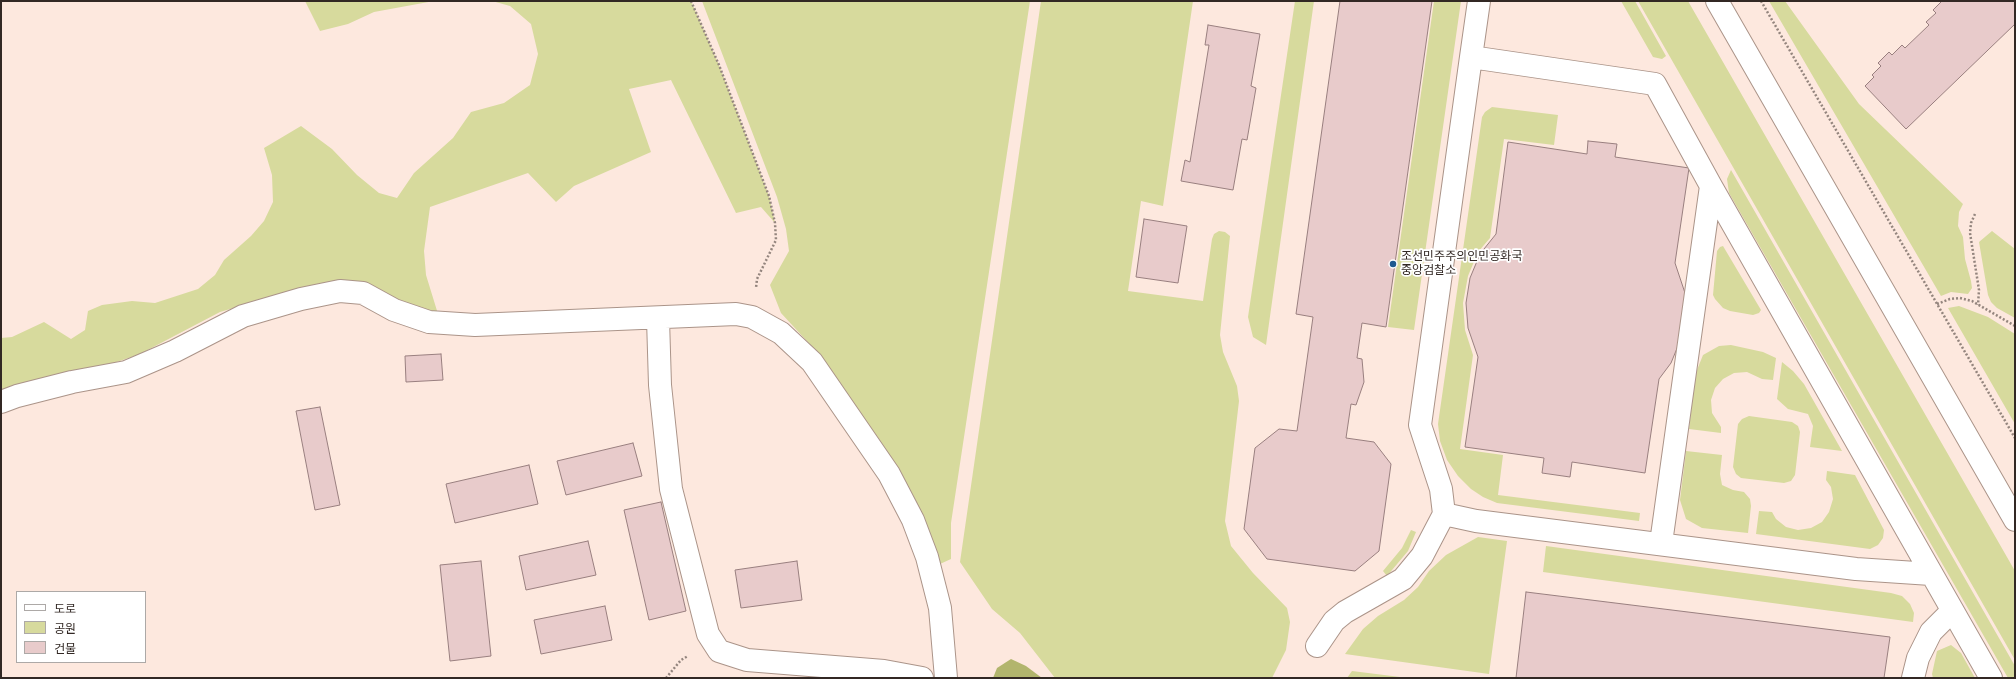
<!DOCTYPE html>
<meta charset="utf-8">
<style>
body{margin:0}
#map{position:relative;width:2016px;height:679px;overflow:hidden;background:#fde8de;font-family:"PT Serif","Noto Sans KR",serif}
canvas{display:block}
.frame{position:absolute;inset:0;border:2px solid #322824;pointer-events:none}
.legend{position:absolute;left:16px;top:591px;width:130px;height:72px;box-sizing:border-box;background:#fff;border:1px solid #ada9a7;margin:0;padding:5px 7px;list-style:none;font-size:12px;color:#322824}
.legend li{display:flex;align-items:center;gap:8px;height:20px}
.legend b{width:20px;border:1px solid #ada9a7}
</style>
<div id="map">
<canvas width="2016" height="679"></canvas>
<div class="frame"></div>
<ul class="legend">
<li><b style="height:5px;background:#fff"></b>도로</li>
<li><b style="height:11px;background:#d7da9d"></b>공원</li>
<li><b style="height:11px;background:#e8cbcb"></b>건물</li>
</ul>
</div>
<script>
const g = document.querySelector('canvas').getContext('2d');
g.lineJoin = 'round';
function fillPath(path, color) {
  g.fillStyle = color;
  g.fill(path, 'evenodd');
}
function shape(rows) {
  const path = new Path2D();
  for (const r of rows) {
    path.moveTo(r[0], r[1]);
    for (let i = 2; i < r.length; i += 2) path.lineTo(r[i], r[i + 1]);
  }
  return path;
}
function trace(path, color, width, dash) {
  g.strokeStyle = color;
  g.lineWidth = width;
  g.lineCap = dash ? 'butt' : 'round';
  g.setLineDash(dash || []);
  g.stroke(path);
}
function label(font, color, halo, rows, align = 'center') {
  g.font = font + ' "PT Serif","Noto Sans KR",serif';
  g.lineWidth = 3.5;
  g.setLineDash([]);
  g.textBaseline = 'middle';
  g.strokeStyle = halo;
  g.fillStyle = color;
  for (const [text, x, y, turn = 0] of rows) {
    g.save();
    g.translate(x, y);
    g.rotate((+turn || 0) * Math.PI / 180);
    g.textAlign = isNaN(turn) ? turn : align;
    if (halo) g.strokeText(text, 0, 0);
    g.fillText(text, 0, 0);
    g.restore();
  }
}
fillPath(shape([
 [305,1,434,1,374,12,348,24,320,31],
 [492,1,691,1,719,65,769,196,775,223,761,207,736,213,671,80,629,89,651,152,574,186,556,202,528,173,430,207,424,251,426,275,438,314,405,304,372,289,247,304,220,312,140,354,108,365,1,394,1,338,12,337,44,322,71,339,85,330,88,311,102,305,132,301,155,303,198,289,215,275,224,260,251,236,264,221,273,202,272,175,264,148,301,126,332,149,357,175,379,193,397,198,414,173,453,138,471,112,504,103,530,85,538,54,531,24,510,6],
 [702,1,1030,1,951,523,951,559,940,564,930,533,879,439,816,351,781,313,770,285,789,251,786,229,777,197],
 [1041,1,1193,1,1163,206,1141,201,1128,291,1203,301,1212,239,1214,234,1219,231,1225,232,1230,236,1220,335,1223,352,1237,386,1239,401,1225,521,1231,546,1253,573,1287,608,1290,622,1286,650,1272,678,1055,678,1020,633,992,609,960,562],
 [1295,1,1314,1,1266,345,1253,337,1248,317],
 [1434,1,1461,1,1414,330,1388,327],
 [1621,1,1635,1,1666,56,1662,59,1653,57],
 [1638,1,1688,1,2015,571,2015,660],
 [1769,1,1785,1,1859,104,1963,204,1959,212,1958,226,1963,237,1965,259,1971,281,1972,288,1968,294,1951,292,1941,296],
 [1492,107,1558,115,1554,145,1504,139,1490,238,1478,252,1468,276,1463,303,1465,330,1473,355,1460,449,1503,455,1498,495,1640,513,1639,521,1497,503,1483,497,1471,489,1458,476,1447,460,1440,441,1438,424,1482,117,1485,112],
 [1731,170,2015,666,2015,678,2008,678,1729,193,1727,179],
 [1992,231,2015,249,2015,318,1997,308,1991,302,1988,295,1979,242],
 [1723,246,1761,310,1759,313,1753,315,1730,311,1723,308,1715,299,1713,295,1717,251,1720,247],
 [1959,306,1988,317,2015,334,2015,424,1948,308],
 [1731,345,1763,352,1776,358,1773,380,1762,379,1747,372,1734,373,1723,379,1715,388,1711,400,1712,413,1721,427,1721,433,1689,429,1695,375,1703,355,1719,346],
 [1782,362,1793,371,1804,384,1842,451,1810,447,1813,426,1808,414,1788,409,1777,399],
 [1749,416,1792,422,1798,426,1800,432,1795,475,1791,481,1784,483,1741,478,1736,474,1733,467,1738,424,1742,419],
 [1686,451,1722,455,1720,474,1722,485,1733,490,1744,492,1750,499,1751,506,1748,533,1702,528,1686,519,1680,500],
 [1827,471,1855,475,1884,530,1883,538,1878,545,1870,549,1756,534,1759,511,1772,512,1776,519,1786,527,1798,530,1811,528,1822,522,1829,512,1833,499,1831,487,1826,480],
 [1411,530,1416,532,1408,551,1387,576,1383,571,1402,548],
 [1478,537,1507,541,1489,674,1345,654,1363,629,1378,616,1404,600,1418,587,1429,571,1446,555],
 [1546,546,1891,593,1902,596,1910,604,1914,613,1913,622,1543,572],
 [1951,645,1961,653,1975,678,1933,678,1932,674,1937,651],
 [1352,671,1408,678,1347,678]
]), '#d7da9d');
fillPath(shape([
 [1011,659,1026,666,1042,678,993,678,997,668]
]), '#b2b56d');
const building = shape([
 [1340,1,1432,1,1386,327,1362,323,1357,358,1362,359,1364,382,1356,405,1351,404,1346,438,1374,442,1391,464,1379,551,1355,571,1267,559,1244,529,1255,448,1279,429,1297,431,1313,317,1296,314,1340,1],
 [1942,1,2015,1,2015,24,1906,129,1865,86,1874,77,1872,75,1881,66,1878,63,1889,52,1892,55,1902,45,1905,48,1929,25,1926,22,1936,13,1933,10,1942,1],
 [1208,25,1260,34,1251,86,1256,88,1247,140,1242,139,1233,190,1181,181,1185,160,1190,162,1209,45,1205,45,1208,25],
 [1588,141,1617,144,1615,157,1689,168,1675,263,1685,293,1685,318,1680,341,1671,363,1659,379,1645,473,1572,462,1570,477,1542,473,1544,458,1465,447,1478,357,1468,328,1466,303,1470,278,1480,254,1496,234,1508,142,1587,154,1588,141],
 [1144,219,1187,226,1178,283,1136,277,1144,219],
 [441,354,443,380,406,382,405,356,441,354],
 [320,407,340,505,315,510,296,411,320,407],
 [633,443,642,476,566,495,557,461,633,443],
 [529,465,538,504,455,523,446,484,529,465],
 [661,502,686,611,649,620,624,510,661,502],
 [588,541,596,575,526,590,519,556,588,541],
 [481,561,491,656,450,661,440,565,481,561],
 [797,561,802,600,741,608,735,570,797,561],
 [1526,592,1890,637,1884,678,1516,678,1526,592],
 [605,606,612,640,541,654,534,620,605,606]
]);
fillPath(building, '#e8cbcb');
trace(building, '#997f7f', 1);
const street = shape([
 [1479,1,1471,57,1655,84,1711,186,1991,678],
 [1717,1,2015,520],
 [1471,57,1420,425,1441,489,1444,514,1476,521,1856,569,1931,574],
 [658,319,660,385,671,489,708,634,719,651,747,660,884,671,922,678],
 [1,402,17,396,72,382,126,372,175,351,243,316,301,299,340,291,363,293,394,310,429,322,475,325,736,314,752,317,781,333,812,362,889,474,913,520,927,557,940,608,946,678],
 [1661,543,1711,186],
 [1317,646,1334,621,1345,612,1403,579,1422,556,1444,514],
 [1913,678,1918,658,1931,632,1952,611]
]);
trace(street, '#ab9489', 24);
trace(shape([
 [691,1,719,65,769,196,775,223,776,240,757,279,756,288],
 [1761,1,2015,438],
 [1975,214,1971,223,1970,233,1979,290,1978,305],
 [1937,304,1950,299,1960,298,1972,301,2015,326],
 [666,678,681,660,688,656]
]), '#94857e', 2.5, [2, 2]);
trace(street, '#fff', 22);
for (const [x, y, r, color] of [
 [1393,264,4,"#1e5990"]
]) {
  const dot = new Path2D();
  dot.arc(x, y, r, 0, 2 * Math.PI);
  g.fillStyle = color;
  g.fill(dot);
  trace(dot, '#fff', 1.5);
}
label('12px', '#322824', '#fff', [
 ["조선민주주의인민공화국",1401,257],
 ["중앙검찰소",1401,271]
], 'left');
</script>
